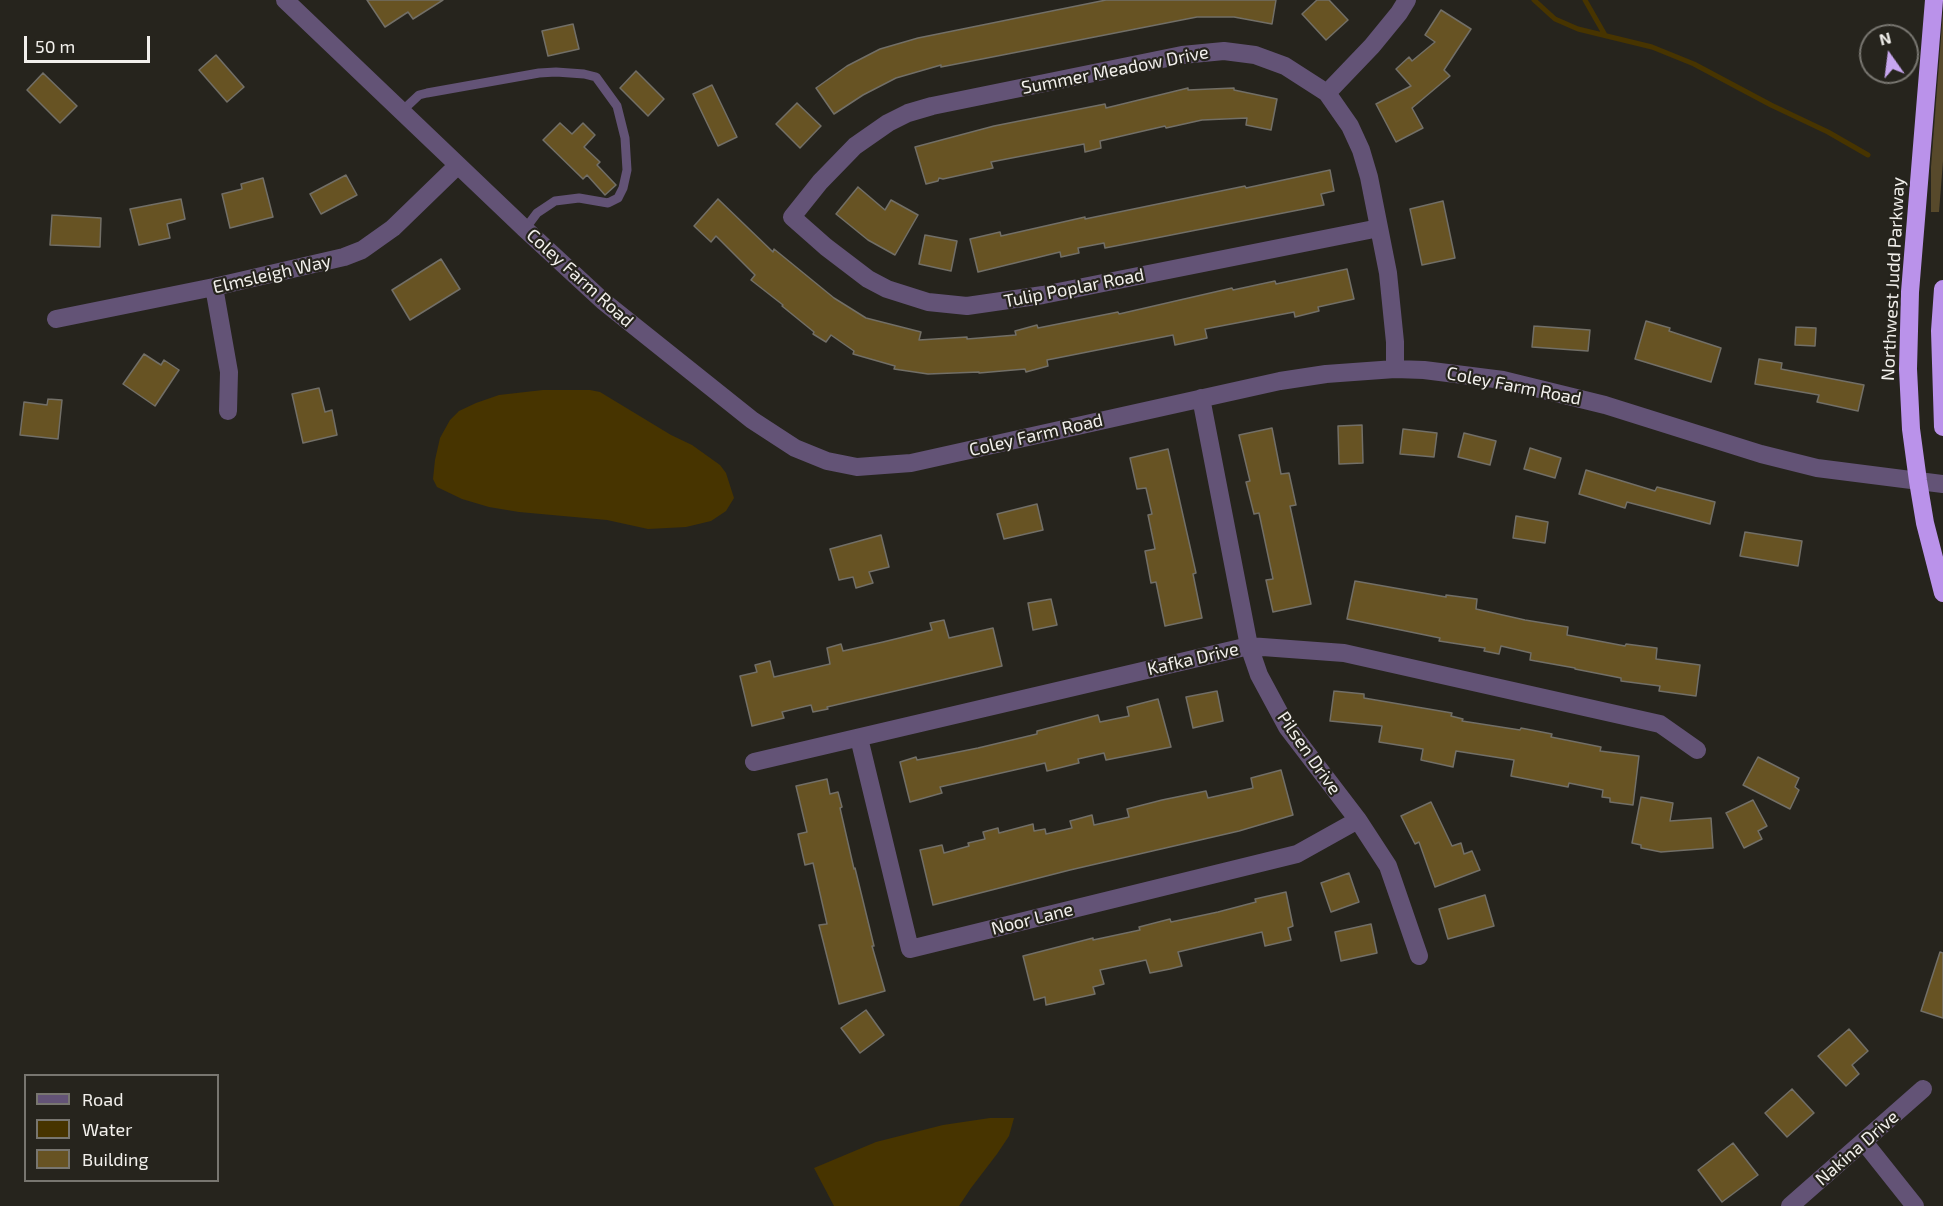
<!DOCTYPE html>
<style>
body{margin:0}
#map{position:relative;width:1943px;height:1206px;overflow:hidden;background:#26241d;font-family:"Exo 2",sans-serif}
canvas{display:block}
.legend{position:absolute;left:24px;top:1074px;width:195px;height:108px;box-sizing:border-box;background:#26241d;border:2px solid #787670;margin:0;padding:8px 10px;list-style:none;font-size:18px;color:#f2f0ec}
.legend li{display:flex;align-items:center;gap:12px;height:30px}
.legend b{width:30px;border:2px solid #787670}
.north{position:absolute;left:1859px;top:24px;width:60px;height:60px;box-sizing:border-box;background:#26241d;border:2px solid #787670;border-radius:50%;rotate:346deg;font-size:16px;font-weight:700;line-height:24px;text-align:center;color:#f2f0ec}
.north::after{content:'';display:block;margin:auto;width:21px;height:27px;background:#c7a6ef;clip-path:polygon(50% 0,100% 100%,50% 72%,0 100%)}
.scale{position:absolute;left:24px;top:36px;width:126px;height:27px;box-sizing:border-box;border:3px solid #f2f0ec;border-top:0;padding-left:8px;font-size:18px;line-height:21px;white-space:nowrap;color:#f2f0ec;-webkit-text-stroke:4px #26241d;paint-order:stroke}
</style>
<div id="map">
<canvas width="1943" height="1206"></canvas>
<ul class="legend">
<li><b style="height:8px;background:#635376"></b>Road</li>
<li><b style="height:16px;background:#473400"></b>Water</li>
<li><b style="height:16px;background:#675323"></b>Building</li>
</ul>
<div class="north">N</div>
<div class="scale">50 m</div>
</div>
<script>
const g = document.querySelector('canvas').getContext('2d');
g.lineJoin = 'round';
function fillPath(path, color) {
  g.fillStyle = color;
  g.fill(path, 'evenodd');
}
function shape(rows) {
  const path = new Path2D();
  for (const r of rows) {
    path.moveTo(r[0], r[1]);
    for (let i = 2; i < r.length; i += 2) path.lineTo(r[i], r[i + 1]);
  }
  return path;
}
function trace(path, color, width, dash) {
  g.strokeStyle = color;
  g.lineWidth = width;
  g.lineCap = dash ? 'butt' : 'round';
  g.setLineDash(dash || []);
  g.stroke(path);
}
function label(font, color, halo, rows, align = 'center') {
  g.font = font + ' "Exo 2",sans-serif';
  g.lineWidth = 4.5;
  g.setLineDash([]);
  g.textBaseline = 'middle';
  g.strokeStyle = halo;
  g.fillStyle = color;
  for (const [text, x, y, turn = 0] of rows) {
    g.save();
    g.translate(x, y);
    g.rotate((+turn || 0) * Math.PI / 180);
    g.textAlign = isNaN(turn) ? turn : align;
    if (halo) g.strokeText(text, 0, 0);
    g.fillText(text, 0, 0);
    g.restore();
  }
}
fillPath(shape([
 [1943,12,1943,161,1939,212,1931,212,1931,167]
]), '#57492b');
fillPath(shape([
 [543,390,590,390,600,392,671,435,692,445,720,465,726,473,734,498,726,511,711,521,686,527,648,529,607,520,519,512,489,507,462,499,437,487,433,479,435,460,440,438,450,420,459,411,476,403,499,395],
 [990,1118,1014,1118,1009,1136,997,1154,971,1188,959,1206,834,1206,814,1168,876,1142,943,1125]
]), '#473400');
trace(shape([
 [1534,0,1555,19,1578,29,1652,47,1694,64,1771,105,1828,132,1868,155],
 [1585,0,1605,35]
]), '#473400', 5);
const building = shape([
 [367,0,443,0,413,19,408,12,385,27,367,0],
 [1106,0,1276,0,1272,24,1234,17,1197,17,941,67,941,65,896,78,863,95,834,114,816,88,847,66,880,49,918,38,1106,0],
 [1317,0,1329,0,1348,20,1326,40,1302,14,1317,0],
 [1441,10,1471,29,1444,70,1450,76,1412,108,1423,128,1396,142,1376,104,1411,86,1396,69,1409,57,1412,61,1435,42,1425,35,1441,10],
 [573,24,579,49,548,56,542,31,573,24],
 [216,55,244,87,227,102,199,70,216,55],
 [636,71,664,99,648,116,620,88,636,71],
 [43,73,77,106,60,123,27,90,43,73],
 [712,85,737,137,718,146,693,94,712,85],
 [1188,88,1188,90,1234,88,1234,90,1277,99,1271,130,1246,125,1247,118,1202,120,1166,128,1165,126,1100,141,1101,148,1085,152,1084,144,991,162,993,168,943,179,939,178,938,181,926,184,915,147,994,126,1105,104,1106,108,1188,88],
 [797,103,821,126,800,148,776,124,797,103],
 [560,123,572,134,583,123,595,135,584,147,600,162,597,165,616,185,605,195,587,175,583,179,543,140,560,123],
 [1330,170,1334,191,1321,194,1324,205,1105,248,1104,243,1078,248,1079,253,1061,257,1060,252,978,272,970,239,1000,232,1001,236,1085,217,1085,219,1245,186,1246,188,1330,170],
 [346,175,357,195,321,214,310,194,346,175],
 [263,178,273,217,230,228,222,194,242,189,241,184,263,178],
 [858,187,885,210,891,200,918,215,895,255,868,240,836,214,858,187],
 [181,199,185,219,167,224,170,238,139,245,130,209,181,199],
 [718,199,773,252,774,249,834,298,866,318,921,332,919,340,967,337,967,339,1016,335,1015,331,1037,325,1038,328,1118,312,1119,314,1232,288,1233,290,1275,281,1276,284,1347,269,1354,299,1318,307,1319,311,1295,317,1294,312,1205,329,1207,338,1175,345,1173,335,1047,360,1048,366,1026,372,1025,369,979,373,979,372,928,374,894,369,895,366,853,354,854,351,831,335,826,342,813,334,814,332,782,306,783,305,751,280,755,275,716,236,711,242,694,226,718,199],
 [1443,201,1455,258,1422,265,1410,209,1443,201],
 [52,215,101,218,100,247,50,245,52,215],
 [925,235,957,241,951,271,919,264,925,235],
 [441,259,460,289,410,320,392,290,441,259],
 [1646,321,1670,328,1669,331,1721,348,1711,382,1635,359,1646,321],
 [1534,326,1590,330,1588,351,1532,347,1534,326],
 [1796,327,1816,328,1815,346,1795,345,1796,327],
 [144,354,161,365,164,360,179,370,155,406,123,384,144,354],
 [1759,359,1782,363,1781,369,1864,385,1858,411,1817,402,1819,395,1755,384,1759,359],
 [319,388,325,412,332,410,337,435,303,443,292,394,319,388],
 [48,399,62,400,58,439,20,435,24,402,47,405,48,399],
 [1362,425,1363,463,1339,464,1338,426,1362,425],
 [1272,428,1281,474,1289,473,1296,505,1290,506,1311,604,1273,612,1266,580,1273,579,1259,513,1254,514,1246,482,1250,481,1239,435,1272,428],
 [1403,429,1437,433,1434,457,1400,454,1403,429],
 [1464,433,1496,441,1490,465,1458,457,1464,433],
 [1530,448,1561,458,1555,478,1524,469,1530,448],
 [1168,449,1196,573,1193,574,1202,618,1165,626,1156,582,1151,583,1145,551,1155,549,1148,515,1152,514,1146,488,1137,489,1130,458,1168,449],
 [1586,470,1655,491,1657,487,1715,502,1710,524,1627,502,1625,508,1579,494,1586,470],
 [1037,504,1043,530,1004,539,997,514,1037,504],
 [1516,516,1548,522,1545,543,1513,538,1516,516],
 [1745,532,1802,541,1798,566,1740,556,1745,532],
 [881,535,889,567,869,572,873,583,856,588,853,577,839,580,830,549,881,535],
 [1355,581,1446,597,1446,595,1477,599,1476,609,1525,620,1568,627,1567,635,1625,646,1626,644,1657,648,1656,659,1700,665,1696,696,1659,691,1660,686,1621,681,1621,678,1575,669,1575,668,1530,660,1531,653,1501,646,1499,654,1484,651,1485,648,1439,641,1440,638,1347,619,1355,581],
 [1051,599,1057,625,1033,630,1028,603,1051,599],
 [944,620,949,638,993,628,1002,666,827,707,828,709,813,712,811,705,782,712,784,718,752,726,740,676,757,672,755,665,770,661,774,677,830,664,827,648,841,644,843,651,883,642,932,630,930,623,944,620],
 [1217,691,1223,721,1193,728,1186,697,1217,691],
 [1334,691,1364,694,1364,698,1452,713,1451,716,1463,719,1462,721,1520,730,1521,728,1552,734,1551,737,1601,747,1600,751,1639,756,1633,805,1610,802,1610,798,1602,797,1603,790,1569,783,1568,787,1511,776,1514,760,1456,751,1453,767,1421,760,1423,749,1379,742,1382,726,1330,721,1334,691],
 [1158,699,1171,747,1106,760,1104,753,1078,759,1079,763,1047,771,1045,763,940,787,942,793,910,802,900,762,916,757,917,760,933,757,978,748,1037,734,1037,731,1098,715,1100,722,1129,716,1127,707,1158,699],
 [1758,757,1799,778,1795,787,1799,790,1790,809,1743,785,1758,757],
 [1281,770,1293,815,1239,831,1070,870,933,905,920,850,942,845,944,853,969,846,968,843,985,839,983,832,998,828,999,833,1033,824,1034,831,1045,829,1046,834,1072,828,1070,821,1092,815,1094,825,1129,817,1127,809,1162,800,1206,791,1208,798,1253,788,1251,778,1281,770],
 [827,779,830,794,838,792,842,807,840,808,854,869,855,868,874,946,872,946,885,991,839,1004,819,925,827,924,813,863,805,865,798,834,807,832,796,786,827,779],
 [1641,797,1673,803,1670,821,1711,818,1713,848,1661,852,1641,848,1641,845,1632,843,1641,797],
 [1753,800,1767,826,1758,831,1762,839,1744,848,1726,813,1753,800],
 [1431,802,1452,846,1461,843,1464,854,1472,851,1480,870,1435,887,1419,842,1415,844,1401,816,1431,802],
 [1349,873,1359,902,1331,912,1321,883,1349,873],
 [1286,892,1293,926,1288,928,1291,940,1265,946,1262,932,1178,952,1182,966,1170,969,1150,973,1146,960,1100,970,1104,984,1093,987,1095,994,1046,1005,1045,997,1034,1000,1023,956,1093,938,1093,940,1140,930,1139,927,1170,919,1171,922,1218,912,1256,902,1255,899,1286,892],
 [1485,895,1494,926,1448,939,1439,909,1485,895],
 [1371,924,1377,953,1341,961,1335,932,1371,924],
 [1940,952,1943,953,1943,1018,1921,1011,1940,952],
 [866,1010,884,1035,860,1053,841,1028,866,1010],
 [1849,1029,1868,1051,1852,1065,1859,1074,1846,1086,1818,1056,1849,1029],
 [1792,1089,1814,1113,1787,1137,1765,1113,1792,1089],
 [1733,1143,1758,1175,1722,1202,1698,1170,1733,1143]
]);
fillPath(building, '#675323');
trace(building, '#726f67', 1.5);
trace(shape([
 [402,111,419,95,427,93,539,73,556,72,584,74,596,77,617,106,625,138,627,170,623,188,618,198,608,203,579,198,555,201,537,213,525,229]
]), '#635376', 9);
trace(shape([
 [285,0,525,229,603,301,752,420,795,448,827,461,857,467,911,463,1280,381,1326,374,1395,369,1424,370,1503,380,1605,405,1761,454,1817,468,1943,484],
 [1327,93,1372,46,1399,13,1407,0],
 [1379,228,1043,295,967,306,928,302,887,289,868,279,826,247,792,217,820,182,855,146,888,123,908,113,932,106,1182,55,1224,51,1255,55,1285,66,1327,93,1350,126,1361,150,1369,177,1388,273,1395,342,1395,369],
 [214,287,229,372,228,411],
 [56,319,214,287,344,257,362,250,393,228,458,165],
 [1201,398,1249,646,1259,675,1287,727,1358,820,1388,866,1419,956],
 [859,738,910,949,1297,854,1358,820],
 [754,762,1249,646,1344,653,1660,724,1697,750],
 [1864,1142,1915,1206],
 [1790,1206,1923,1089]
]), '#635376', 18);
trace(shape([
 [1934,0,1910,292,1908,369,1911,429,1918,481,1925,523,1943,593],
 [1943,289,1940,331,1943,427]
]), '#ba92ea', 18);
label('18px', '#f2f0ec', '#26241d', [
 ["Summer Meadow Drive",1115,70,-11],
 ["Elmsleigh Way",272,274,-13],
 ["Coley Farm Road",580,278,42],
 ["Northwest Judd Parkway",1893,279,-87],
 ["Tulip Poplar Road",1074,288,-11],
 ["Coley Farm Road",1514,386,11],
 ["Coley Farm Road",1036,435,-13],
 ["Kafka Drive",1193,659,-13],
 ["Pilsen Drive",1309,753,55],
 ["Noor Lane",1032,919,-14],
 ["Nakina Drive",1857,1148,-41]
]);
</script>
